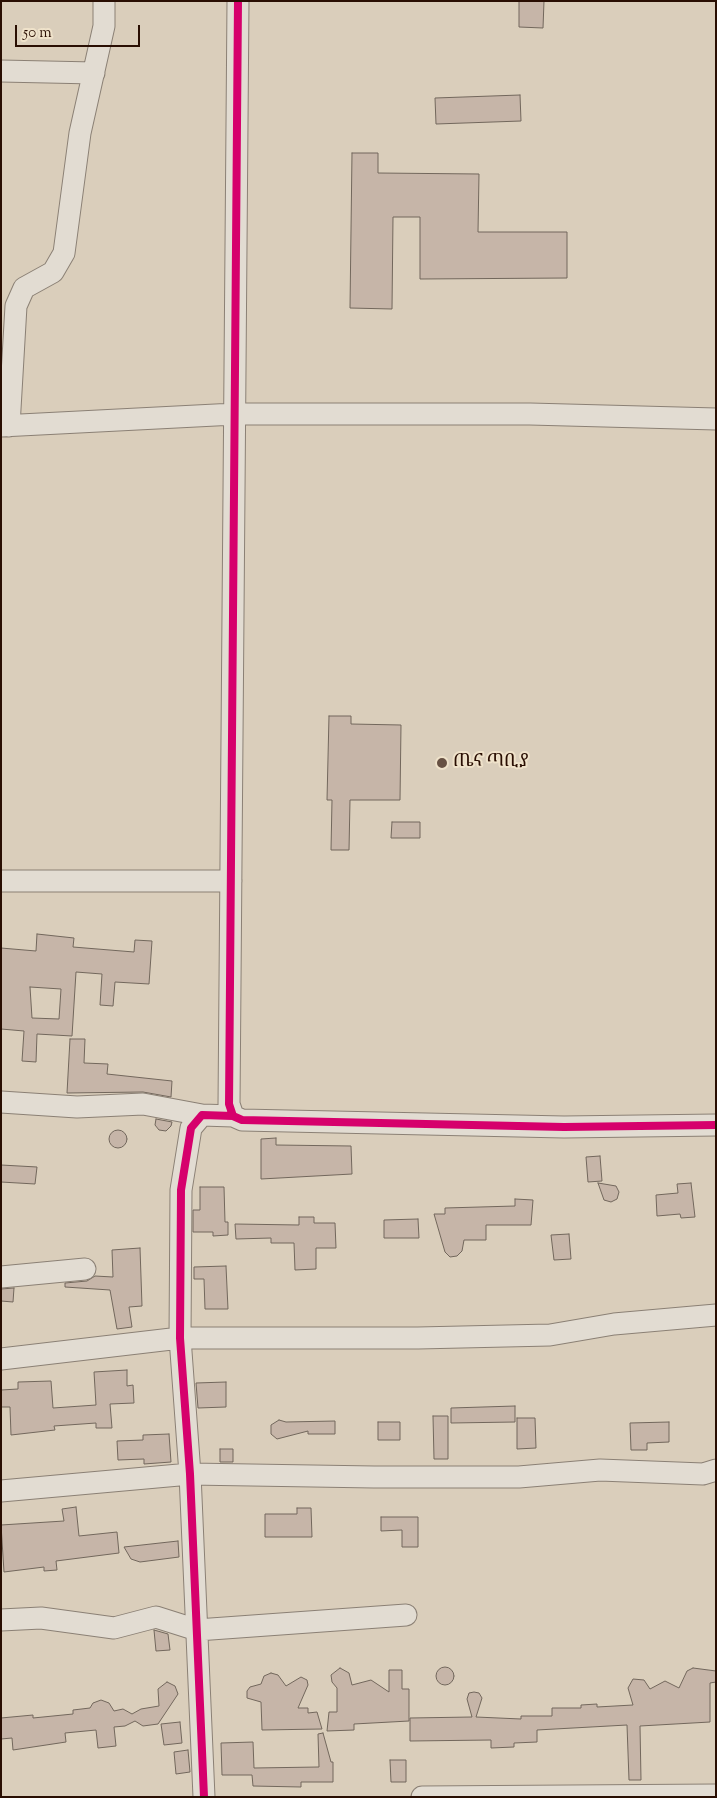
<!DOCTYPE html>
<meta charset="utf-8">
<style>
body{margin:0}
#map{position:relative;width:717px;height:1798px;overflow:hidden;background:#dacebb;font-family:"Sorts Mill Goudy",serif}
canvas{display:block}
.frame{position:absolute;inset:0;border:2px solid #290e02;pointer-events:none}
.scale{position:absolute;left:15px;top:25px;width:125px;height:22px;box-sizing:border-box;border:2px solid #290e02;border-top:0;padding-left:6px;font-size:15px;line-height:18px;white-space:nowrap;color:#290e02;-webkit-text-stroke:4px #efe2ca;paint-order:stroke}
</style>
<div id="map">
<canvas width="717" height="1798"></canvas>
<div class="frame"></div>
<div class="scale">50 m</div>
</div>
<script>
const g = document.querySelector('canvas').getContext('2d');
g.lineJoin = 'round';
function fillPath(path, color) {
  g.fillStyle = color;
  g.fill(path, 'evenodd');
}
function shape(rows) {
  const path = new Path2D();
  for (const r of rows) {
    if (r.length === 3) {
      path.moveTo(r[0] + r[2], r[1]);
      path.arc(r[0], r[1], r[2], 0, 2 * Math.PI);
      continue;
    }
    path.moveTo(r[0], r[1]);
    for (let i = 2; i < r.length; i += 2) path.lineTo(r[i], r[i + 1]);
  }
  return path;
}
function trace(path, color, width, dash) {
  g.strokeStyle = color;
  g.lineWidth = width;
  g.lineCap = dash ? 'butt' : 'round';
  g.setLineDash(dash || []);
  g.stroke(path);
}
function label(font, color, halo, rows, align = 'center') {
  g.font = font + ' "Sorts Mill Goudy","Noto Serif Ethiopic",serif';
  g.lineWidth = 4;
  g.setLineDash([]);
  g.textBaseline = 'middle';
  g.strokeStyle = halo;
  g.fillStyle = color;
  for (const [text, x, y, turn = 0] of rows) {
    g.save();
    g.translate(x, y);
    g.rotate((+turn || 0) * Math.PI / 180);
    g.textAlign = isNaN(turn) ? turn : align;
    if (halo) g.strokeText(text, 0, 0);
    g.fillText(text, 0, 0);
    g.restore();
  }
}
const building = shape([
 [519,1,544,1,543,28,519,27,519,1],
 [520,95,521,121,436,124,435,98,520,95],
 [352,153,378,153,378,173,479,174,478,232,567,232,567,278,420,279,420,217,393,217,392,309,350,308,352,153],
 [329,716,351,716,351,724,401,725,400,800,350,800,349,850,331,850,332,800,327,800,329,716],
 [392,822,420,822,420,838,391,838,392,822],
 [37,934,74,938,73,947,134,952,135,940,152,941,149,984,115,982,113,1006,100,1005,102,974,76,972,72,1036,37,1034,36,1062,22,1061,24,1031,1,1029,1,948,36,951,37,934],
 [30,987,61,989,59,1019,32,1018,30,987],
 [70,1039,85,1039,84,1063,108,1064,107,1074,172,1081,171,1097,143,1092,67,1093,70,1039],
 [156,1119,172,1122,171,1126,166,1131,159,1130,155,1125,156,1119],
 [118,1139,9],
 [276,1138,276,1145,351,1146,352,1174,261,1179,261,1139,276,1138],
 [600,1156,602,1181,588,1182,586,1157,600,1156],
 [1,1165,37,1167,35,1184,1,1182,1,1165],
 [598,1183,616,1186,619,1192,617,1199,611,1202,604,1200,598,1183],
 [691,1183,695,1217,681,1218,680,1214,657,1216,656,1195,678,1193,677,1184,691,1183],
 [200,1187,224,1187,225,1222,228,1222,228,1235,213,1236,213,1232,193,1232,193,1210,200,1210,200,1187],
 [515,1199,533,1200,531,1225,486,1225,486,1240,464,1240,462,1251,457,1256,450,1257,445,1252,434,1214,445,1214,445,1208,515,1206,515,1199],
 [299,1217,314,1217,314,1223,335,1223,336,1248,316,1248,316,1269,295,1270,294,1243,271,1243,271,1238,236,1239,235,1224,299,1225,299,1217],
 [418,1219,419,1238,384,1238,384,1220,418,1219],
 [569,1234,571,1259,554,1260,551,1235,569,1234],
 [140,1248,142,1306,129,1307,132,1327,117,1329,110,1290,65,1287,65,1283,87,1281,95,1276,113,1277,112,1250,140,1248],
 [226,1266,228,1309,205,1309,204,1279,194,1279,194,1267,226,1266],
 [14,1288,13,1302,1,1301,1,1289,14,1288],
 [127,1370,127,1386,133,1385,134,1403,110,1404,112,1428,96,1428,96,1423,54,1426,55,1430,11,1435,10,1407,1,1407,1,1390,18,1389,18,1382,51,1381,53,1408,96,1405,94,1372,127,1370],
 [226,1382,226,1407,198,1408,196,1383,226,1382],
 [515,1406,515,1422,451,1423,451,1408,515,1406],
 [433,1416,448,1416,448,1459,434,1459,433,1416],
 [517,1418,535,1418,536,1448,517,1449,517,1418],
 [279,1420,286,1422,335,1421,335,1434,308,1434,308,1431,277,1439,271,1434,271,1425,279,1420],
 [378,1422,400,1422,400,1440,378,1440,378,1422],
 [669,1422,669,1442,647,1443,647,1450,631,1450,630,1423,669,1422],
 [169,1434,171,1462,144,1464,144,1459,118,1460,117,1441,143,1440,143,1435,169,1434],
 [220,1449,233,1449,233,1462,220,1462,220,1449],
 [76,1507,79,1536,117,1532,119,1553,56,1561,57,1570,44,1571,44,1567,4,1572,1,1525,64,1521,62,1509,76,1507],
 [297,1508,311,1508,312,1537,265,1537,265,1514,297,1514,297,1508],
 [381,1517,418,1517,418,1547,402,1547,402,1530,381,1531,381,1517],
 [178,1541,179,1557,140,1562,131,1559,124,1547,178,1541],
 [154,1630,168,1634,170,1650,156,1651,154,1630],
 [445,1676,9],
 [340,1668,349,1673,352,1685,371,1680,389,1692,389,1670,402,1670,402,1689,409,1689,409,1721,354,1724,354,1730,327,1731,329,1712,337,1712,337,1688,332,1682,331,1675,340,1668],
 [693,1668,716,1671,716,1682,710,1683,710,1722,640,1726,641,1780,629,1780,627,1725,537,1730,537,1742,514,1743,514,1747,491,1748,491,1740,410,1741,410,1718,472,1717,467,1699,469,1693,474,1692,479,1693,482,1698,476,1717,521,1719,521,1716,552,1716,552,1708,581,1708,581,1705,597,1704,597,1707,633,1705,628,1688,633,1679,644,1680,650,1689,665,1681,679,1688,687,1671,693,1668],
 [271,1673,278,1675,286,1686,301,1677,307,1680,308,1685,298,1708,308,1708,308,1713,317,1712,322,1729,262,1730,261,1702,247,1698,247,1691,250,1687,261,1684,264,1676,271,1673],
 [167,1682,175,1686,178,1694,158,1724,143,1726,135,1721,125,1726,114,1727,116,1746,98,1748,96,1730,65,1733,66,1742,13,1750,12,1738,1,1739,1,1718,33,1715,33,1718,73,1714,73,1710,90,1708,93,1703,101,1700,109,1703,114,1711,123,1709,132,1714,141,1709,159,1706,158,1689,167,1682],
 [180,1722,182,1743,164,1745,161,1724,180,1722],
 [323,1733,331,1762,333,1762,333,1782,301,1782,301,1787,253,1786,252,1775,222,1775,221,1743,253,1742,254,1768,319,1767,318,1734,323,1733],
 [188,1750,190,1772,176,1774,174,1752,188,1750],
 [390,1760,406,1760,406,1782,391,1782,390,1760]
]);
fillPath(building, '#c6b5a8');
trace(building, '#72675c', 1);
const minor = shape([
 [1,71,94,73],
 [1,426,235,414,530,414,716,419],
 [9,426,16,306,24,288,53,272,64,253,80,133,104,26,104,1],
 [1,881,231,881],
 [1,1102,77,1107,143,1104,202,1115],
 [233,1116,229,1104,238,1],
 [1,1277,85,1269],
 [1,1359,180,1338,418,1338,550,1335,614,1324,716,1315],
 [1,1491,190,1474,374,1477,519,1477,600,1470,703,1474,716,1470],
 [1,1620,41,1618,114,1628,156,1617,197,1630,406,1615],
 [204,1797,190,1474,180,1338,181,1190,191,1128,202,1115,233,1116,242,1120,564,1127,716,1125],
 [422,1797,716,1795]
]);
trace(minor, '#8b8075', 23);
trace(minor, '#e2dcd2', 21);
trace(shape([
 [233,1116,229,1104,238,1],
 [204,1797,190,1474,180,1338,181,1190,191,1128,202,1115,233,1116,242,1120,564,1127,716,1125]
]), '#d6006c', 8);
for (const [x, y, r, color] of [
 [442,763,6,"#675143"]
]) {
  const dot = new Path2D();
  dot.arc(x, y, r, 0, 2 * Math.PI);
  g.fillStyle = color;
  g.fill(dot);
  trace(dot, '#efe2ca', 2);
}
label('18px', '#290e02', '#efe2ca', [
 ["ጤና ጣቢያ",453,763]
], 'left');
</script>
